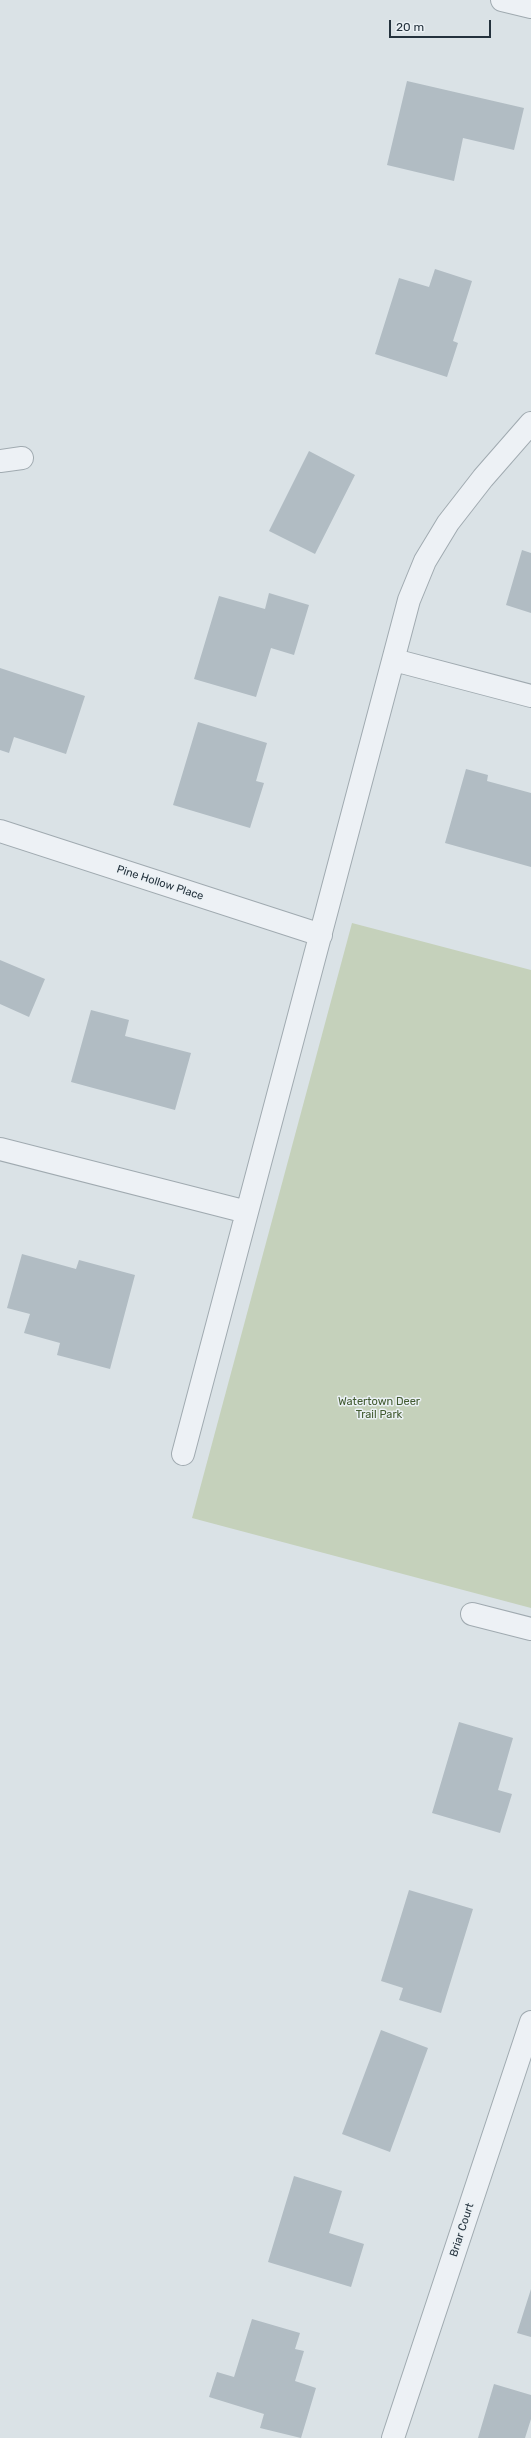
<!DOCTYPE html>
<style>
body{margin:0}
#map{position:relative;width:531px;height:2438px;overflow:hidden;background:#dae2e6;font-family:Rubik,sans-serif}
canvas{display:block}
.scale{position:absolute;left:389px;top:20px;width:102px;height:18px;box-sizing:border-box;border:2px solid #24323d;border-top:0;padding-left:5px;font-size:12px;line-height:14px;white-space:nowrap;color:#24323d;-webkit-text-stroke:3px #eaf0f4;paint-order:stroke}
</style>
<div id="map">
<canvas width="531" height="2438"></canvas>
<div class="scale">20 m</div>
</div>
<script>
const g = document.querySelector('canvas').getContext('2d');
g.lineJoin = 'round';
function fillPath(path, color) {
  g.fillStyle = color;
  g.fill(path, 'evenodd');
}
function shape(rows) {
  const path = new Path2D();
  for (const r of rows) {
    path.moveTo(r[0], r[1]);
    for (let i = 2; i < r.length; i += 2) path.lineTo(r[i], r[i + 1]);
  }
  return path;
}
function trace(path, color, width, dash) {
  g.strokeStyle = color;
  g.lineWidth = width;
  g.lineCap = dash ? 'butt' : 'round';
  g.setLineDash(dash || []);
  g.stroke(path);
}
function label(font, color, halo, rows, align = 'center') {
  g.font = font + ' Rubik,sans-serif';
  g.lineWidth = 3;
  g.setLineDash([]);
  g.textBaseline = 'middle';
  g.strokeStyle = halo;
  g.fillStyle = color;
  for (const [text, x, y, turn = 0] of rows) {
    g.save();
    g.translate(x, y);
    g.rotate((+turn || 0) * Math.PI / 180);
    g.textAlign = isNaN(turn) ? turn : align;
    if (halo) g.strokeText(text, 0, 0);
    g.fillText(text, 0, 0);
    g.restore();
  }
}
fillPath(shape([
 [352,923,531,970,531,1608,192,1518]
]), '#c5d1bb');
fillPath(shape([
 [407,81,524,108,514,150,463,138,454,181,387,165],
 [435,269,472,281,453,341,458,343,447,377,375,354,399,278,429,287],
 [309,451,355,475,315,554,269,531],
 [522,550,531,553,531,613,506,605],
 [269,593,309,605,294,655,271,648,256,697,194,679,219,596,265,609],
 [0,668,85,696,66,754,14,737,9,753,0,750],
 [198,722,267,743,256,781,264,783,250,828,173,805],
 [466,769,488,775,487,781,531,793,531,867,445,843],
 [0,960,45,979,29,1017,0,1004],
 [91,1010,129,1020,125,1036,191,1053,175,1110,71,1082],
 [22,1254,76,1269,79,1260,135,1275,110,1369,57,1355,60,1343,24,1333,30,1314,7,1308],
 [459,1722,513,1738,498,1790,512,1794,500,1833,432,1813],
 [409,1890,473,1909,441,2013,399,2000,403,1988,381,1981],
 [381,2030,428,2048,390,2152,342,2134],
 [294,2176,342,2191,329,2233,364,2244,351,2287,268,2262],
 [531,2289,531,2337,517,2333],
 [252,2319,300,2333,295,2349,304,2351,295,2381,316,2388,301,2438,260,2428,264,2414,209,2397,217,2372,234,2377],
 [494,2384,531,2395,531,2419,525,2438,478,2438]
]), '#b1bcc3');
const minor = shape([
 [502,0,531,7],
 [0,461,22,458],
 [394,660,531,696],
 [0,831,321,935],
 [0,1149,247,1212],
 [183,1454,409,600,425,561,448,523,483,478,531,423],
 [472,1614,531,1629],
 [393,2438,531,2022]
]);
trace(minor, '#a0aab0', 24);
trace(minor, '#edf1f5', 22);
label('11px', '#24323d', '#eaf0f4', [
 ["Pine Hollow Place",160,883,18],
 ["Briar Court",462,2230,-72]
]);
label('11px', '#415a30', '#eaf0f4', [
 ["Watertown Deer",379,1402],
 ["Trail Park",379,1415]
]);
</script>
